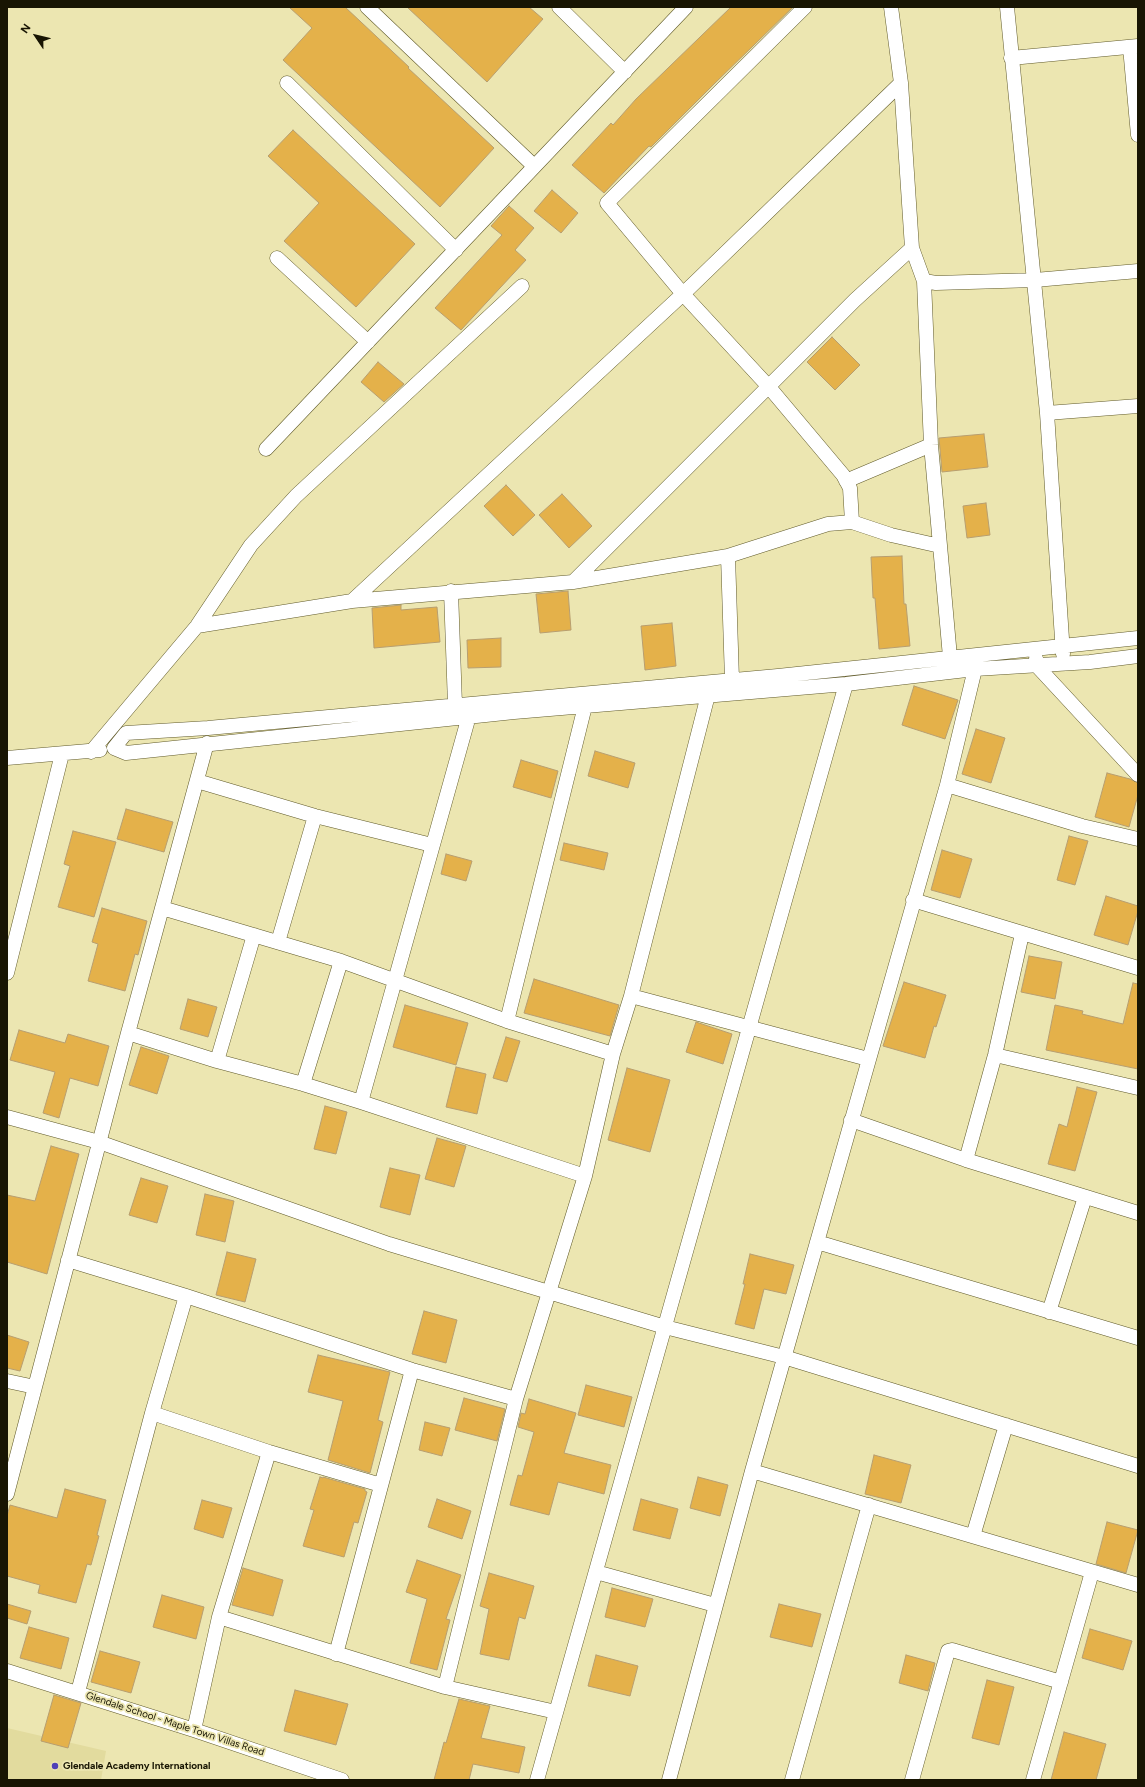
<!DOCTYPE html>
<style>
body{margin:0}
#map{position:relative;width:1145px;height:1787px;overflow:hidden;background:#ece6b1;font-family:Figtree,sans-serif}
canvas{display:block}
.frame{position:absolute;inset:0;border:8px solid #181503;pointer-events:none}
.north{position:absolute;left:16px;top:16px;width:40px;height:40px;-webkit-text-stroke:3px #ece6b1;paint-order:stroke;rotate:305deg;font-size:11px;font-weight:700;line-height:16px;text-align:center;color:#181503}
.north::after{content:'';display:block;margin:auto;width:14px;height:18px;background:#181503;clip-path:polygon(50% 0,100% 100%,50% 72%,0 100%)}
</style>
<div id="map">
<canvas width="1145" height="1787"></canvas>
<div class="frame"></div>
<div class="north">N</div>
</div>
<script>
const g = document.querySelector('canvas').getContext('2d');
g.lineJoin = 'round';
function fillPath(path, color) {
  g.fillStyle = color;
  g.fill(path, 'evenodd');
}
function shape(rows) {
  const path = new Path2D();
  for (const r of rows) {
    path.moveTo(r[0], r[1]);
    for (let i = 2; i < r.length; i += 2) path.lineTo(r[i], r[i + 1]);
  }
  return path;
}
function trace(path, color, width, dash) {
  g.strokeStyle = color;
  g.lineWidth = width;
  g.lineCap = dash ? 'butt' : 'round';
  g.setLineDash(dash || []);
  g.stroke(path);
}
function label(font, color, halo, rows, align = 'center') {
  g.font = font + ' Figtree,sans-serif';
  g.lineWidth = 3.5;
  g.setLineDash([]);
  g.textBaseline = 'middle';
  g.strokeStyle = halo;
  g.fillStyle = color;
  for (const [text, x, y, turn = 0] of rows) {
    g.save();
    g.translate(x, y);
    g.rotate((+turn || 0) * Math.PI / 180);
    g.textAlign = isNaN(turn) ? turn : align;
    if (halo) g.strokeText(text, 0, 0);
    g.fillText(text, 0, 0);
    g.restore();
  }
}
fillPath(shape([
 [7,1728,106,1751,101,1780,7,1780]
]), '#e2db9e');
const building = shape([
 [289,7,345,7,409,67,408,68,494,148,440,207,283,60,312,28,289,7],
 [407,7,529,7,543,19,487,82,407,7],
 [731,7,793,7,714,84,651,147,649,146,604,193,572,165,611,123,613,125,636,99,731,7],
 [293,130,415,244,356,307,284,241,319,203,268,156,293,130],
 [552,190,578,213,561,233,534,211,552,190],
 [509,206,534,228,515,250,526,260,461,330,435,308,502,235,491,226,509,206],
 [832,337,860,365,835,390,807,362,832,337],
 [378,362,404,384,384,402,361,382,378,362],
 [984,434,988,467,942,472,939,438,984,434],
 [506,485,535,515,513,536,484,506,506,485],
 [562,494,592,526,569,548,539,515,562,494],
 [986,503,990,535,967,538,963,506,986,503],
 [902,556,904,604,906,604,910,646,879,649,875,598,873,598,871,557,902,556],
 [568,591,571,630,540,633,536,594,568,591],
 [401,605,401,610,437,607,440,642,374,648,372,608,401,605],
 [672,623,676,666,645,670,641,626,672,623],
 [501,638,501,667,468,668,467,640,501,638],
 [914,686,958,700,945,739,902,725,914,686],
 [976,729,1005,738,991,783,962,774,976,729],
 [595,751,635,763,628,788,588,776,595,751],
 [521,760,558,771,551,798,513,787,521,760],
 [1107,773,1130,779,1138,783,1138,795,1129,827,1095,817,1107,773],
 [126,809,173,822,164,852,117,839,126,809],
 [73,831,116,842,94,917,58,907,70,866,64,864,73,831],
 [1069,836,1088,841,1075,885,1057,880,1069,836],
 [564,843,608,853,604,870,560,860,564,843],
 [942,850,972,859,960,898,931,890,942,850],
 [446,854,472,861,466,881,441,874,446,854],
 [1106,896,1138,906,1138,911,1128,945,1094,935,1106,896],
 [102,908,147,921,138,955,135,954,125,991,88,981,98,944,92,942,102,908],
 [1029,956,1062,962,1055,999,1021,992,1029,956],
 [534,979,619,1005,610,1036,524,1013,534,979],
 [904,982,946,995,936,1027,934,1026,925,1058,883,1046,904,982],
 [1133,983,1138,984,1138,1069,1046,1050,1055,1005,1083,1011,1082,1014,1123,1024,1133,983],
 [188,999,217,1007,208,1037,180,1029,188,999],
 [405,1005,468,1023,456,1065,393,1047,405,1005],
 [696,1022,732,1034,723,1064,686,1052,696,1022],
 [19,1030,65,1043,68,1034,109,1046,98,1086,70,1078,59,1118,43,1113,55,1072,10,1060,19,1030],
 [506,1037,520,1041,507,1082,493,1078,506,1037],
 [141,1047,169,1056,157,1094,129,1085,141,1047],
 [456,1067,486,1074,477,1114,446,1107,456,1067],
 [627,1068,670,1080,650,1152,608,1140,627,1068],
 [1077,1087,1097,1092,1075,1171,1048,1164,1059,1124,1067,1127,1077,1087],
 [325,1106,347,1112,336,1154,314,1149,325,1106],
 [437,1138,466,1146,454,1187,425,1179,437,1138],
 [51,1146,79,1154,47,1274,7,1262,7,1195,35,1201,51,1146],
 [390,1168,420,1175,410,1215,380,1207,390,1168],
 [141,1178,168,1186,157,1223,129,1215,141,1178],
 [205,1194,234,1201,225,1242,196,1235,205,1194],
 [227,1252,256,1259,245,1302,216,1295,227,1252],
 [750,1254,794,1265,786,1294,764,1289,754,1329,735,1324,745,1284,743,1284,750,1254],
 [424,1311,457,1320,446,1363,412,1354,424,1311],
 [7,1335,29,1342,20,1371,7,1368,7,1335],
 [318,1355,390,1372,378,1420,383,1422,370,1473,328,1460,343,1401,308,1392,318,1355],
 [586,1385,632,1397,624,1427,578,1415,586,1385],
 [464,1398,505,1409,497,1441,455,1430,464,1398],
 [529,1399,576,1413,564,1453,611,1465,604,1494,558,1482,549,1515,510,1505,518,1475,522,1476,534,1432,518,1427,521,1413,525,1414,529,1399],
 [425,1422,450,1428,442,1456,419,1450,425,1422],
 [874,1455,911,1465,901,1503,865,1494,874,1455],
 [320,1477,323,1478,323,1477,365,1489,365,1491,367,1492,358,1523,354,1522,344,1557,303,1546,314,1510,310,1509,320,1477],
 [698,1477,728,1485,720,1516,690,1508,698,1477],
 [65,1489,106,1500,97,1535,99,1536,91,1565,87,1564,76,1603,38,1593,40,1585,7,1576,7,1516,10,1505,57,1518,65,1489],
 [437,1499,471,1511,462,1539,428,1527,437,1499],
 [641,1499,678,1509,670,1539,633,1530,641,1499],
 [202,1500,232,1508,223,1538,194,1529,202,1500],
 [1107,1522,1138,1530,1126,1573,1096,1564,1107,1522],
 [417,1560,461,1575,446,1619,450,1620,437,1670,410,1663,427,1599,406,1592,417,1560],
 [243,1568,283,1580,273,1616,232,1605,243,1568],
 [489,1573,534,1586,525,1619,519,1617,509,1660,480,1654,489,1609,480,1606,489,1573],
 [612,1588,653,1599,645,1627,605,1617,612,1588],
 [162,1595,204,1607,196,1639,153,1627,162,1595],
 [7,1604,31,1611,27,1624,7,1618,7,1604],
 [779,1604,821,1614,812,1647,770,1637,779,1604],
 [29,1627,69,1638,61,1669,20,1658,29,1627],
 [1090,1629,1132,1641,1123,1670,1082,1658,1090,1629],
 [100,1651,140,1662,131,1693,91,1682,100,1651],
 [596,1655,638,1666,630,1696,588,1686,596,1655],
 [906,1655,935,1663,928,1691,899,1683,906,1655],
 [987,1680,1014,1687,999,1745,972,1738,987,1680],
 [295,1690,348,1704,336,1745,284,1731,295,1690],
 [54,1695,81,1703,68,1748,41,1741,54,1695],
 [459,1699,490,1706,481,1738,525,1747,519,1773,473,1764,469,1780,434,1780,444,1742,446,1743,459,1699],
 [1064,1732,1106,1744,1096,1780,1051,1780,1064,1732]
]);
fillPath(building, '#e4b14a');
trace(building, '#b79e70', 1);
const street = shape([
 [367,7,534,166],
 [559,7,625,72],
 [805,7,607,203,683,294,769,387,843,475,850,488,852,522],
 [891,7,901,83,912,248,924,281,936,283,1035,280,1138,271],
 [1007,7,1047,413,1063,654],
 [1130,47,1138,135],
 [1011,58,1138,46],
 [287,83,456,250],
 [277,258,368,342],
 [924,281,931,445,950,657],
 [1047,413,1138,406],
 [266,449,686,7],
 [846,481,931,445],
 [728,556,732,680],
 [573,582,855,300,912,248],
 [451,591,455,705],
 [352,601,683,294,901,83],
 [197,626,352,601,573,582,728,556,828,524,852,522,891,535,940,546],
 [1138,638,778,676,208,728,126,733,114,748,126,753,514,712,846,684,975,669,1090,662,1138,656],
 [1036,659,1037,666,1138,775],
 [585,706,507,1021,613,1054],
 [91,752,197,626,251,545,296,496,522,286],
 [7,758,100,750],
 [197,781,315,816,432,845],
 [947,785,1082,826,1138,839],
 [913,900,1138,968],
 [162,908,341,961,507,1021],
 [278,942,315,816],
 [7,973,62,754],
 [631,996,708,695],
 [128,1033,217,1061,303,1084,361,1102,585,1176],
 [995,1055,1138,1088],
 [217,1061,254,935],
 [303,1084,341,961],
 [361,1102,469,716],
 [7,1117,99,1142,389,1244,665,1327,784,1357,1138,1466],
 [851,1120,966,1160,1138,1213],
 [966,1160,995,1055,1022,934],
 [817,1242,1138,1338],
 [68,1260,186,1296,412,1370,516,1399],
 [1049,1312,1085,1197],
 [7,1381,35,1387,128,1033,207,743],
 [152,1413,269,1452,381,1485],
 [752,1471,1138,1585],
 [7,1494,35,1387],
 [973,1536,1006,1425],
 [596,1572,715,1605],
 [219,1617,445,1687,556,1712],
 [336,1654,412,1370],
 [7,1671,194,1730,342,1780],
 [445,1687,516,1399,585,1176,613,1054,631,996,868,1059],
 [78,1692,152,1413,186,1296],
 [194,1730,219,1617,269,1452],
 [537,1780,846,684],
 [669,1780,752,1471,947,785,975,669],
 [792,1780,869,1505],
 [912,1780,948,1651,952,1650,1061,1682],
 [1033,1780,1092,1572]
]);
trace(street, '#615b2b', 15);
trace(street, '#fff', 14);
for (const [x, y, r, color] of [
 [55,1766,4,"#4f40b7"]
]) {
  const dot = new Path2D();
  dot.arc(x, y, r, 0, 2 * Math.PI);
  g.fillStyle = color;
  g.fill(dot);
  trace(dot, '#ece6b1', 1.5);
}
label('10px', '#181503', '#ece6b1', [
 ["Glendale School - Maple Town Villas Road",175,1724,18]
]);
label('bold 10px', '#181503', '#ece6b1', [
 ["Glendale Academy International",63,1766]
], 'left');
</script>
